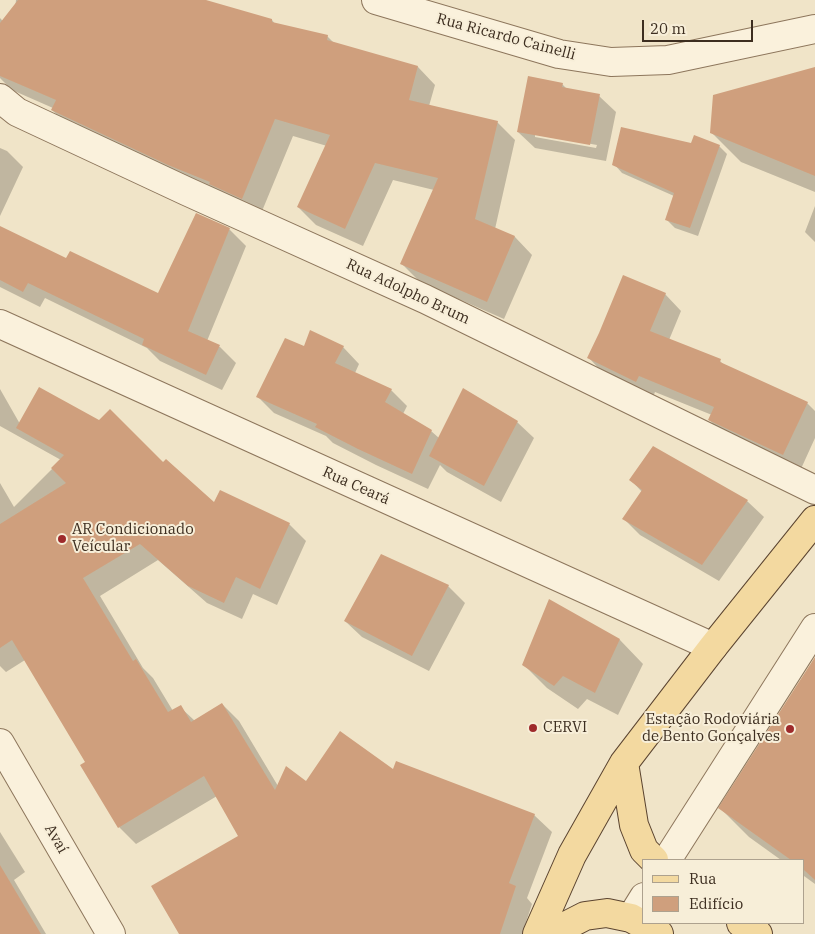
<!DOCTYPE html>
<meta charset="utf-8">
<style>
body{margin:0}
#map{position:relative;width:815px;height:934px;overflow:hidden;background:#f0e4c8;font-family:"IBM Plex Serif",serif}
canvas{display:block}
.legend{position:absolute;left:642px;top:859px;width:162px;height:65px;box-sizing:border-box;background:#f7eed8;border:1px solid #ada18e;margin:0;padding:6px 9px;list-style:none;font-size:15px;color:#3d2e20}
.legend li{display:flex;align-items:center;gap:10px;height:25px}
.legend b{width:25px;border:1px solid #ada18e}
.scale{position:absolute;left:642px;top:20px;width:111px;height:22px;box-sizing:border-box;border:2px solid #3d2e20;border-top:0;padding-left:6px;font-size:15px;line-height:18px;white-space:nowrap;color:#3d2e20;-webkit-text-stroke:4px #f7eed8;paint-order:stroke}
</style>
<div id="map">
<canvas width="815" height="934"></canvas>
<ul class="legend">
<li><b style="height:6px;background:#f3d9a0"></b>Rua</li>
<li><b style="height:14px;background:#cf9f7d"></b>Edifício</li>
</ul>
<div class="scale">20 m</div>
</div>
<script>
const g = document.querySelector('canvas').getContext('2d');
g.lineJoin = 'round';
function fillPath(path, color) {
  g.fillStyle = color;
  g.fill(path, 'evenodd');
}
function shape(rows) {
  const path = new Path2D();
  for (const r of rows) {
    path.moveTo(r[0], r[1]);
    for (let i = 2; i < r.length; i += 2) path.lineTo(r[i], r[i + 1]);
  }
  return path;
}
function trace(path, color, width, dash) {
  g.strokeStyle = color;
  g.lineWidth = width;
  g.lineCap = dash ? 'butt' : 'round';
  g.setLineDash(dash || []);
  g.stroke(path);
}
function label(font, color, halo, rows, align = 'center') {
  g.font = font + ' "IBM Plex Serif",serif';
  g.lineWidth = 4;
  g.setLineDash([]);
  g.textBaseline = 'middle';
  g.strokeStyle = halo;
  g.fillStyle = color;
  for (const [text, x, y, turn = 0] of rows) {
    g.save();
    g.translate(x, y);
    g.rotate((+turn || 0) * Math.PI / 180);
    g.textAlign = isNaN(turn) ? turn : align;
    if (halo) g.strokeText(text, 0, 0);
    g.fillText(text, 0, 0);
    g.restore();
  }
}
fillPath(shape([
 [16,0,201,0,272,20,275,24,327,36,335,44,418,67,435,85,429,106,497,122,515,140,495,229,515,237,532,255,504,319,420,282,402,264,434,190,393,180,363,246,316,225,298,207,327,146,293,136,260,216,70,128,52,110,53,108,12,90,0,78,0,18,13,32],
 [815,68,815,192,741,162,712,133],
 [562,84,567,89,599,96,616,112,606,161,535,148,518,132],
 [535,134,597,145,596,148,535,137],
 [719,146,727,154,698,236,675,228,666,219,674,196,622,173,614,164],
 [0,148,7,151,23,167,0,216],
 [815,206,815,242,805,232],
 [0,228,67,260,158,295,229,229,246,246,207,341,220,347,236,363,222,390,160,361,147,348,45,298,40,307,0,287],
 [665,294,681,311,669,340,720,361,725,366,807,403,815,411,815,438,800,471,726,436,709,420,712,415,655,392,653,397,605,375,589,358],
 [343,347,359,364,355,373,391,390,407,406,403,414,431,431,439,438,517,422,534,438,501,502,447,472,440,465,428,489,376,465,333,443,326,436,274,413,258,397,305,348],
 [0,389,20,424,163,464,215,504,289,524,306,541,277,605,253,594,242,619,207,603,158,560,100,596,143,668,153,678,173,711,180,707,195,721,222,704,239,721,278,786,394,771,534,815,552,832,527,898,532,904,522,934,180,934,240,836,217,796,136,844,119,827,87,762,25,660,6,672,0,666,0,483,14,507,61,460,0,426],
 [631,480,747,501,764,517,719,581,640,535,624,519,642,492],
 [382,555,448,586,465,603,429,671,362,637,345,621],
 [550,601,620,640,643,664,618,715,587,699,578,709,547,688,523,664],
 [815,659,815,884,804,876,804,860,781,860,749,837,720,808],
 [0,832,25,872,14,880,46,934,0,934]
]), '#0003');
fillPath(shape([
 [18,0,206,0,272,19,272,22,328,35,327,40,418,66,409,100,498,121,475,219,515,236,487,302,400,264,438,178,375,163,345,229,297,207,330,135,275,119,242,199,209,184,210,182,168,165,51,110,56,100,0,76,0,23],
 [815,67,815,176,710,133,713,95],
 [528,76,563,83,562,87,600,94,590,145,517,132],
 [621,127,691,143,694,135,720,145,690,228,665,220,674,193,612,165],
 [196,213,230,228,188,331,220,345,206,375,142,345,144,339,28,283,23,292,0,280,0,226,66,258,70,251,158,293],
 [623,275,666,293,650,331,721,359,720,362,808,402,783,455,708,420,714,407,639,376,636,382,587,358,599,333],
 [310,330,344,346,335,363,392,389,385,402,432,430,412,474,358,449,315,427,317,424,256,397,285,338,304,346],
 [39,387,99,420,110,409,163,462,166,459,214,502,220,490,290,523,260,589,236,577,224,603,188,586,140,544,83,578,133,661,136,659,168,712,181,705,191,722,222,703,275,790,286,766,306,781,340,731,393,769,396,761,535,814,509,883,516,886,500,934,179,934,151,886,238,836,204,776,118,828,80,765,85,762,12,640,0,648,0,524,66,483,51,468,64,455,16,428],
 [463,388,518,421,484,486,429,456],
 [653,446,748,500,702,565,622,519,642,490,629,480],
 [381,554,449,585,412,656,344,621],
 [549,599,620,639,595,693,563,676,554,686,522,665],
 [815,657,815,880,804,870,804,860,791,860,718,808],
 [0,865,41,934,0,934]
]), '#cf9f7d');
const minor = shape([
 [376,0,559,54,611,62,668,60,815,29],
 [0,98,17,112,186,191,425,299,815,490],
 [0,324,713,647],
 [0,743,111,934],
 [667,860,815,628],
 [631,918,644,897]
]);
const major = shape([
 [624,763,634,825,644,850,654,860],
 [741,923,758,934],
 [537,934,572,855,624,763,713,647,815,520],
 [550,934,585,916,607,913,631,918,659,934]
]);
trace(minor, '#8d765c', 30);
trace(major, '#5b4430', 30);
trace(minor, '#faf1dc', 28);
trace(major, '#f3d9a0', 28);
for (const [x, y, r, color] of [
 [62,539,5,"#9e2a2b"],
 [533,728,5,"#9e2a2b"],
 [790,729,5,"#9e2a2b"]
]) {
  const dot = new Path2D();
  dot.arc(x, y, r, 0, 2 * Math.PI);
  g.fillStyle = color;
  g.fill(dot);
  trace(dot, '#f7eed8', 2);
}
label('15px', '#3d2e20', '#f7eed8', [
 ["Rua Ricardo Cainelli",506,37,15],
 ["Rua Adolpho Brum",408,292,25],
 ["Rua Ceará",356,486,24],
 ["Avaí",56,839,60]
]);
label('15px', '#3d2e20', '#f7eed8', [
 ["AR Condicionado",72,530],
 ["Veícular",72,547],
 ["Estação Rodoviária",780,720,"right"],
 ["de Bento Gonçalves",780,737,"right"],
 ["CERVI",543,728]
], 'left');
</script>
